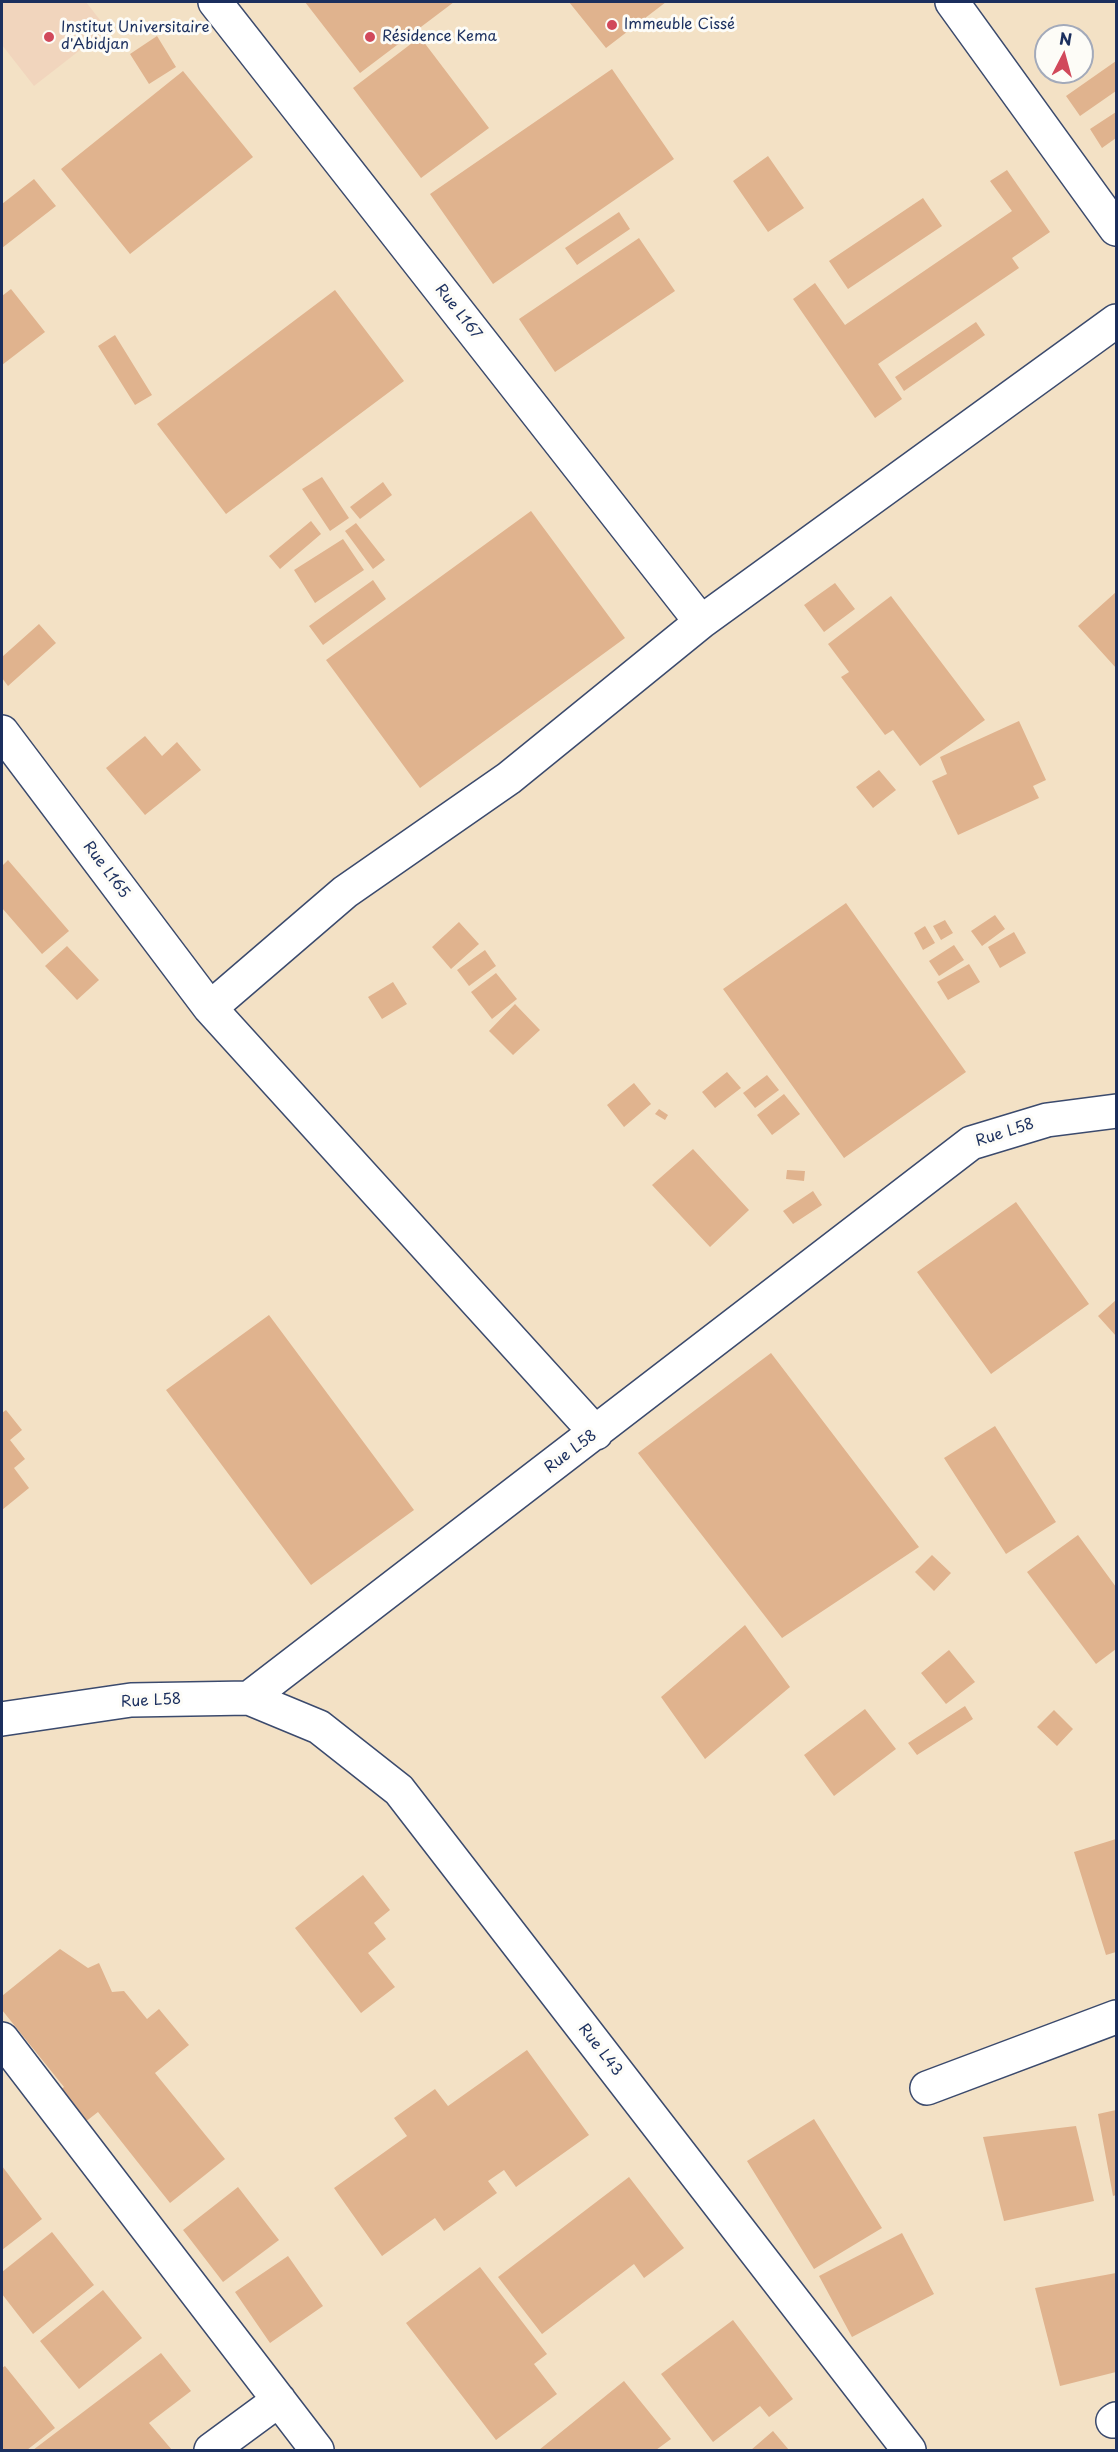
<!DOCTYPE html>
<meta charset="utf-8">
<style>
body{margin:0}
#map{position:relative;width:1118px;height:2452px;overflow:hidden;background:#f3e1c5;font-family:"Playpen Sans",sans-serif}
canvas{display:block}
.frame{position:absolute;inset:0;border:3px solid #1b2f5e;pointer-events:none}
.north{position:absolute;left:1034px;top:24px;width:60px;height:60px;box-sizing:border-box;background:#fdfcf7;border:2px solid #a3aaba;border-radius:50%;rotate:6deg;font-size:16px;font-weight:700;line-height:24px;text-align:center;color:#1b2f5e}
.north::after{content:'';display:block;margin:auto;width:21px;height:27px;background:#d1495b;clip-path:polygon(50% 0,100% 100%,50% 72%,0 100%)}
</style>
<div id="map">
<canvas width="1118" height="2452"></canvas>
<div class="frame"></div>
<div class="north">N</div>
</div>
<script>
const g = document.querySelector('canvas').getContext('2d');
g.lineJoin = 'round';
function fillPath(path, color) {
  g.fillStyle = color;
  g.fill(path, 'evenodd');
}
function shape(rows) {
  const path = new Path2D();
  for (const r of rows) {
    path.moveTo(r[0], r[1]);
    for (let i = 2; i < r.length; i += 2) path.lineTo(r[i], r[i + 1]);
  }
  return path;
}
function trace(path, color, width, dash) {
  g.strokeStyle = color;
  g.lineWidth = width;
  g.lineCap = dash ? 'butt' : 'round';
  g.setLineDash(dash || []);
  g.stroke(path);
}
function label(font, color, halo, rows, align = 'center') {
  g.font = font + ' "Playpen Sans",sans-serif';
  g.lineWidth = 6;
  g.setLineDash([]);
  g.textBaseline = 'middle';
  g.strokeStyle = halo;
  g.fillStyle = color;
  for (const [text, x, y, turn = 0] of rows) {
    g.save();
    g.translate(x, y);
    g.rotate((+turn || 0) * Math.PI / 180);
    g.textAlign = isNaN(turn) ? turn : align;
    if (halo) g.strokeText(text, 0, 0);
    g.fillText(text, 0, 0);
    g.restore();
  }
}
fillPath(shape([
 [2,2,86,2,107,29,34,86,2,45]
]), '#f1d5bd');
fillPath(shape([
 [305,2,454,2,360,73],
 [569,2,666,2,606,48],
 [157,36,176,67,149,84,130,54],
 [420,37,489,128,421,178,353,88],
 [1116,61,1116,91,1080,116,1066,96],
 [612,69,674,159,493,284,430,194],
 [183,71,253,157,130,254,61,169],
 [1116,112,1116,138,1102,148,1090,129],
 [768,156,804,208,768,232,733,181],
 [1007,170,1050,232,1012,258,1019,268,878,364,902,399,875,418,793,299,815,283,845,325,1012,211,990,181],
 [34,179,56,206,2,248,2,204],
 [923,198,942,226,848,289,829,261],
 [619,212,630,229,577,265,565,248],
 [639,238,675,291,555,372,519,319],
 [11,289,45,332,2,365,2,296],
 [335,290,404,381,226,514,157,424],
 [976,322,985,335,904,391,895,377],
 [115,335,152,395,135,405,98,346],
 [322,477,349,518,330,531,302,489],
 [383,482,392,495,360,519,350,507],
 [531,511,625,638,420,788,326,660],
 [311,521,321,534,280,569,269,556],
 [356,523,385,560,373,569,345,531],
 [343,539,364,570,315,603,294,570],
 [373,580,386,599,323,645,309,626],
 [835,583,855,609,824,632,804,605],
 [1116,592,1116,668,1078,626],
 [891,596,985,720,920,766,893,730,885,735,841,677,849,672,828,644],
 [39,624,56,643,8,686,2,678,2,657],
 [1019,721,1046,780,1033,786,1039,798,958,835,932,781,947,774,940,757],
 [145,736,162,756,177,742,201,770,145,815,106,768],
 [879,770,896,790,873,808,856,787],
 [8,860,69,931,42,954,2,908,2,866],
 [846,903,966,1072,844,1158,723,989],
 [995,915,1005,929,982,946,971,931],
 [945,920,953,933,941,940,933,926],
 [459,922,479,944,451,969,432,947],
 [925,926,935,943,923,950,914,933],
 [1014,932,1026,953,1000,968,988,947],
 [954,945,964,960,939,976,929,961],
 [67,946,99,980,77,1000,45,966],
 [485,950,496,966,469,986,457,970],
 [969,964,980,982,948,1000,937,982],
 [496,973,517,999,492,1019,471,992],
 [393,982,407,1004,382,1019,368,997],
 [515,1004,540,1030,513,1055,489,1031],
 [727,1072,741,1088,715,1108,702,1092],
 [767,1075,779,1090,755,1108,743,1093],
 [634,1083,651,1104,624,1127,607,1105],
 [784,1094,800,1114,772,1135,757,1115],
 [659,1109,668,1115,665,1120,655,1114],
 [693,1149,749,1210,710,1247,652,1185],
 [787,1170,805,1171,804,1181,786,1179],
 [813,1191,822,1205,793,1224,783,1211],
 [1016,1202,1089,1304,991,1374,917,1272],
 [1116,1300,1116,1336,1098,1316],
 [269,1315,414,1510,311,1585,166,1390],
 [771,1353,919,1547,782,1638,638,1453],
 [6,1410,22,1430,10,1440,25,1459,14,1468,29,1488,2,1510,2,1413],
 [995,1426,1056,1522,1006,1554,944,1458],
 [1078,1535,1116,1587,1116,1649,1096,1664,1027,1572],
 [932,1555,951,1573,934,1591,915,1572],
 [745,1625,790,1687,705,1759,661,1697],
 [949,1650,975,1682,946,1704,921,1673],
 [965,1706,973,1719,917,1755,908,1743],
 [865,1709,896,1749,834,1796,804,1755],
 [1054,1710,1073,1729,1057,1746,1037,1727],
 [1116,1839,1116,1952,1106,1955,1074,1852],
 [363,1875,390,1910,374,1923,386,1939,368,1953,395,1987,361,2013,295,1928],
 [60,1949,88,1968,99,1963,112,1992,124,1991,147,2019,159,2009,189,2045,155,2073,225,2159,170,2203,98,2112,80,2126,54,2094,64,2087,2,2010,2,1996],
 [527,2050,589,2135,516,2187,504,2170,488,2181,497,2193,444,2231,435,2218,382,2256,334,2188,407,2136,394,2118,435,2089,448,2106],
 [1116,2110,1116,2195,1113,2196,1098,2114],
 [814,2119,882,2228,814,2269,747,2161],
 [1076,2126,1094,2201,1004,2221,983,2137],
 [2,2166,42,2219,2,2250],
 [629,2177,684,2248,644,2278,634,2264,542,2334,498,2277],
 [238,2187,279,2240,223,2282,183,2230],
 [52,2232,94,2285,33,2334,2,2294,2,2272],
 [902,2233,934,2294,852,2337,819,2276],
 [288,2256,323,2306,270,2343,235,2292],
 [480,2267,547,2354,534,2364,557,2394,496,2440,406,2323],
 [1116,2273,1116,2372,1060,2386,1035,2288],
 [103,2290,142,2338,79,2389,40,2341],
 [733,2320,793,2399,769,2417,760,2406,713,2442,661,2374],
 [161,2353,191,2391,149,2423,172,2450,33,2450],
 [5,2366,55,2428,27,2450,2,2450,2,2368],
 [624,2381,671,2439,656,2450,539,2450],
 [773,2431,789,2450,751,2450]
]), '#e0b38e');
const minor = shape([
 [215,2,701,622],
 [952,2,1116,229],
 [2,732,210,1008,596,1433],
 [210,1008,345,892,509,778,701,622,1116,321],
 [249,1698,319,1727,399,1790,909,2450],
 [2,1719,131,1700,249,1698,971,1143,1047,1120,1116,1111],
 [2,2039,317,2450],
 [927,2088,1116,2017],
 [1113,2421,1116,2419],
 [211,2450,279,2400]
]);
trace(minor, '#3b4a6d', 36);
trace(minor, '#fff', 33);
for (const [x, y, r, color] of [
 [612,25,6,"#d1495b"],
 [49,37,6,"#d1495b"],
 [370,37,6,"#d1495b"]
]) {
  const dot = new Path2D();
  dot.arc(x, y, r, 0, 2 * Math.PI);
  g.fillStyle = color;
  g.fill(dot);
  trace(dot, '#fdfcf7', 2);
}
label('15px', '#1b2f5e', '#fdfcf7', [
 ["Immeuble Cissé",624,25],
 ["Institut Universitaire",61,28],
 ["d'Abidjan",61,45],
 ["Résidence Kema",382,37]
], 'left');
label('15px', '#1b2f5e', '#fdfcf7', [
 ["Rue L167",458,312,52],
 ["Rue L165",106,870,53],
 ["Rue L58",1005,1133,-18],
 ["Rue L58",571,1452,-37],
 ["Rue L58",151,1701,-3],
 ["Rue L43",600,2050,52]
]);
</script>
